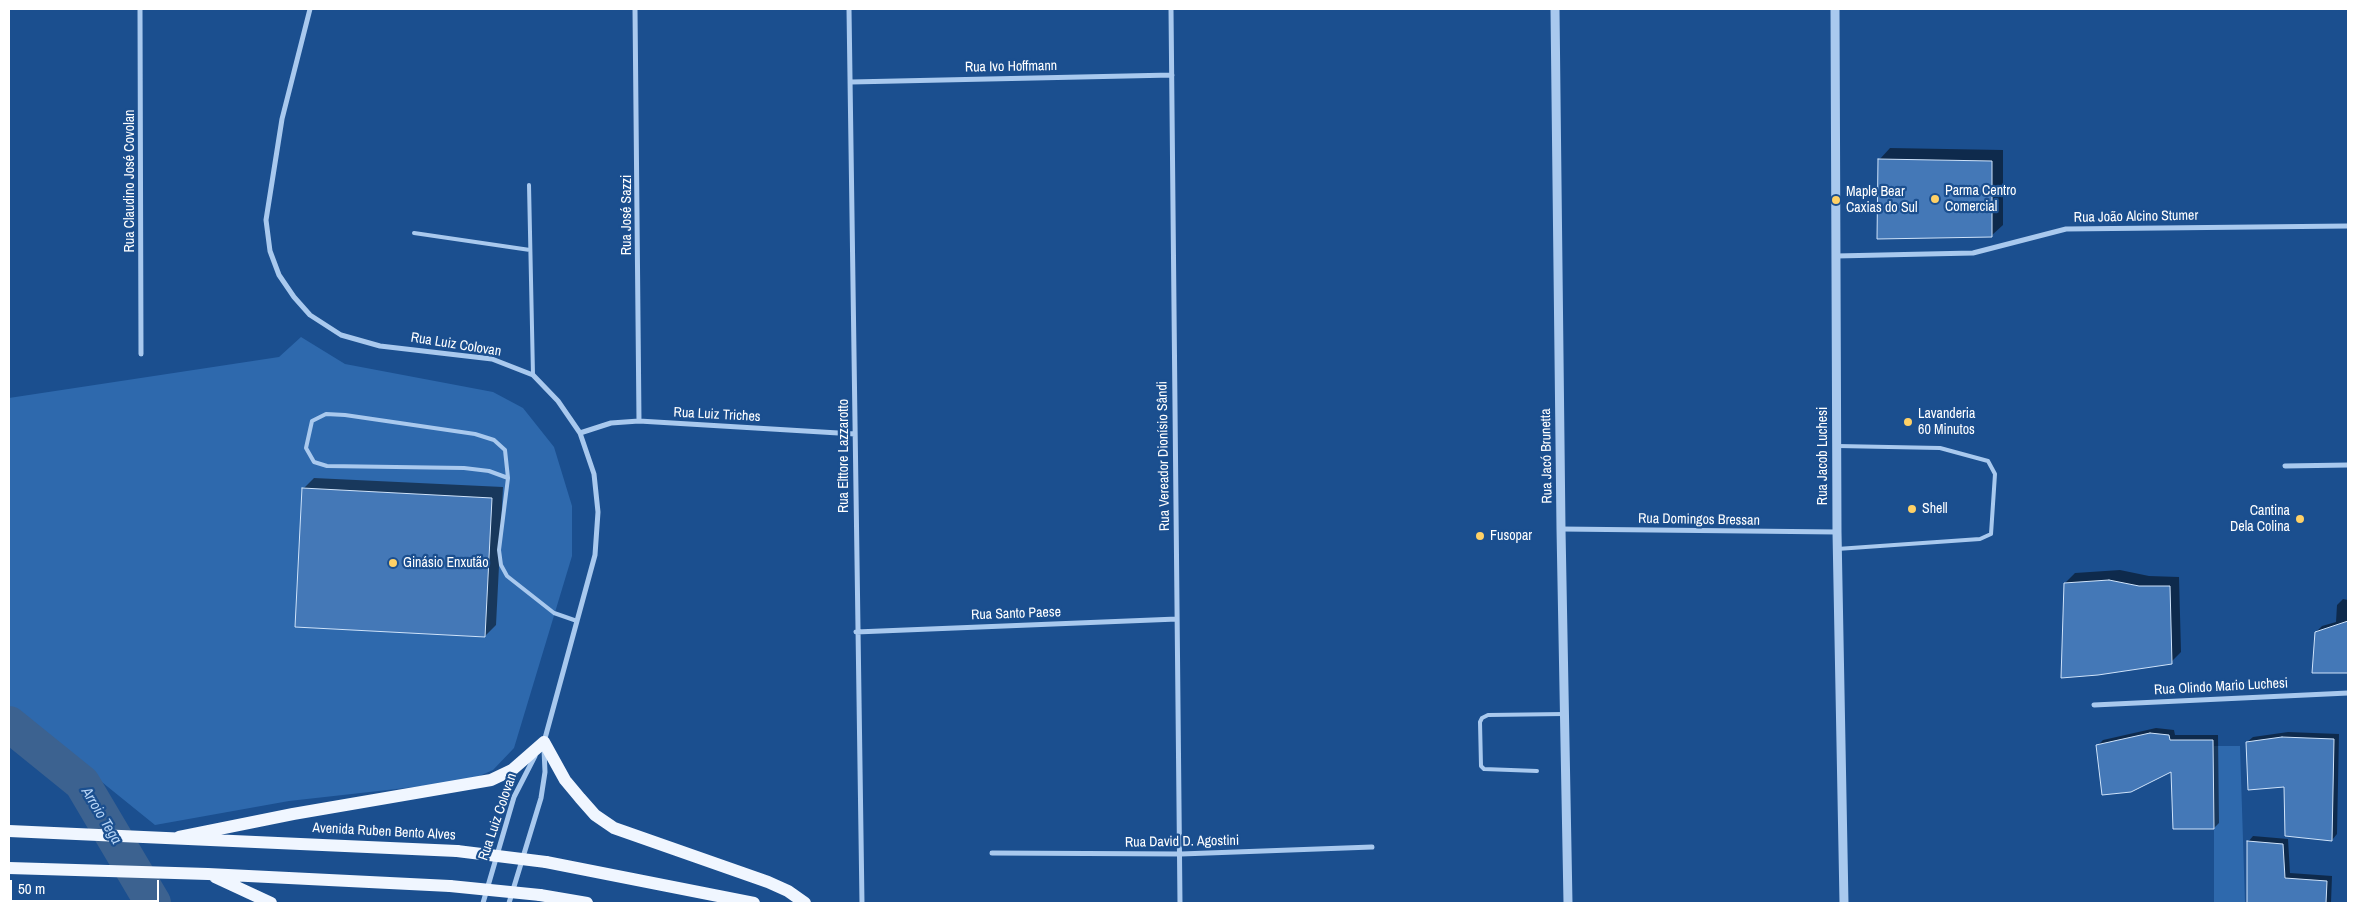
<!DOCTYPE html>
<meta charset="utf-8">
<style>
body{margin:0}
#map{position:relative;width:2357px;height:912px;overflow:hidden;background:#1b4f8f;font-family:"Archivo Narrow",sans-serif}
canvas{display:block}
.frame{position:absolute;inset:0;border:10px solid #fff;pointer-events:none}
.scale{position:absolute;left:10px;top:880px;width:149px;height:22px;box-sizing:border-box;border:2px solid #fff;border-top:0;padding-left:6px;font-size:15px;line-height:18px;white-space:nowrap;color:#fff;-webkit-text-stroke:4px #1b4f8f;paint-order:stroke}
</style>
<div id="map">
<canvas width="2357" height="912"></canvas>
<div class="frame"></div>
<div class="scale">50 m</div>
</div>
<script>
const g = document.querySelector('canvas').getContext('2d');
g.lineJoin = 'round';
function fillPath(path, color) {
  g.fillStyle = color;
  g.fill(path, 'evenodd');
}
function shape(rows) {
  const path = new Path2D();
  for (const r of rows) {
    path.moveTo(r[0], r[1]);
    for (let i = 2; i < r.length; i += 2) path.lineTo(r[i], r[i + 1]);
  }
  return path;
}
function trace(path, color, width, dash) {
  g.strokeStyle = color;
  g.lineWidth = width;
  g.lineCap = dash ? 'butt' : 'round';
  g.setLineDash(dash || []);
  g.stroke(path);
}
function label(font, color, halo, rows, align = 'center') {
  g.font = font + ' "Archivo Narrow",sans-serif';
  g.lineWidth = 4.5;
  g.setLineDash([]);
  g.textBaseline = 'middle';
  g.strokeStyle = halo;
  g.fillStyle = color;
  for (const [text, x, y, turn = 0] of rows) {
    g.save();
    g.translate(x, y);
    g.rotate((+turn || 0) * Math.PI / 180);
    g.textAlign = isNaN(turn) ? turn : align;
    if (halo) g.strokeText(text, 0, 0);
    g.fillText(text, 0, 0);
    g.restore();
  }
}
fillPath(shape([
 [301,337,345,364,493,392,523,408,554,447,572,506,572,556,514,748,493,770,468,781,289,801,155,825,9,707,9,398,279,357],
 [2214,746,2240,746,2245,903,2214,903]
]), '#2e69ad');
fillPath(shape([
 [1890,148,2003,150,2003,225,1991,236,1879,160],
 [314,478,503,487,496,625,485,636,303,489],
 [2120,570,2149,576,2179,577,2181,652,2171,662,2065,583,2075,573],
 [2343,599,2348,600,2348,672,2313,672,2316,632,2322,626,2336,622,2337,605],
 [2156,728,2174,730,2175,735,2218,735,2219,823,2214,828,2172,770,2098,745,2103,740],
 [2288,732,2339,734,2337,834,2332,840,2247,742,2253,737],
 [2253,836,2288,839,2290,873,2332,876,2331,903,2248,903,2248,842]
]), '#0007');
trace(shape([
 [9,724,82,783,153,903]
]), '#3c6290', 36);
const building = shape([
 [1878,159,1992,161,1992,237,1877,239,1878,159],
 [302,488,492,498,485,637,295,627,302,488],
 [2109,580,2139,586,2170,586,2172,664,2098,675,2061,678,2064,583,2109,580],
 [2348,621,2348,673,2312,673,2315,632,2348,621],
 [2150,733,2169,735,2170,740,2213,740,2214,829,2173,829,2171,772,2131,792,2102,795,2096,745,2150,733],
 [2282,737,2334,739,2332,841,2285,836,2284,787,2248,790,2246,742,2282,737],
 [2247,841,2283,844,2285,878,2327,881,2326,903,2247,903,2247,841]
]);
fillPath(building, '#4478b7');
trace(building, '#cfe3fa', 1);
trace(shape([
 [529,185,533,375],
 [414,233,530,250],
 [508,478,489,471,464,468,327,466,314,462,306,448,312,421,326,414,345,415,475,434,494,440,505,450,508,478,499,550,501,565,507,576,554,613,577,621],
 [1837,549,1980,539,1991,534,1995,474,1988,461,1940,448,1838,446],
 [1537,771,1484,769,1481,766,1480,722,1482,718,1488,715,1564,714]
]), '#a9c9ee', 4);
trace(shape([
 [140,9,141,354],
 [310,9,282,119,266,220,270,251,279,275,294,297,310,315,341,335,380,346,492,359,533,375,558,401,580,433,594,474,598,512,595,555,544,742],
 [635,9,639,421],
 [849,9,862,903],
 [1171,9,1180,903],
 [851,82,1172,75],
 [1836,256,1973,253,2066,229,2348,226],
 [580,433,611,423,639,421,855,434],
 [2285,466,2348,465],
 [1561,529,1837,532],
 [856,632,1177,619],
 [2094,705,2348,693],
 [992,853,1181,854,1372,847],
 [483,903,514,797,535,756],
 [509,903,541,798,545,772,544,749]
]), '#a9c9ee', 5);
trace(shape([
 [1555,9,1561,529,1568,903],
 [1835,9,1837,532,1844,903]
]), '#a9c9ee', 9);
trace(shape([
 [9,831,457,851],
 [179,837,293,814,491,780,512,770,544,742,565,780,580,798,595,815,614,828,768,882,788,891,805,903],
 [546,862,754,903],
 [9,868,208,874,450,886],
 [215,877,271,903],
 [540,895,587,903]
]), '#f0f6ff', 12);
trace(shape([
 [457,851,546,862],
 [450,886,540,895]
]), '#f0f6ff', 12);
for (const [x, y, r, color] of [
 [1935,199,5,"#ffd166"],
 [1836,200,5,"#ffd166"],
 [1908,422,5,"#ffd166"],
 [1912,509,5,"#ffd166"],
 [2300,519,5,"#ffd166"],
 [1480,536,5,"#ffd166"],
 [393,563,5,"#ffd166"]
]) {
  const dot = new Path2D();
  dot.arc(x, y, r, 0, 2 * Math.PI);
  g.fillStyle = color;
  g.fill(dot);
  trace(dot, '#1b4f8f', 2);
}
label('14px', '#fff', '#1b4f8f', [
 ["Rua Ivo Hoffmann",1011,67,-1],
 ["Rua Claudino José Covolan",130,181,-90],
 ["Rua José Sazzi",627,215,-90],
 ["Rua João Alcino Stumer",2136,217,-1],
 ["Rua Luiz Colovan",456,345,9],
 ["Rua Luiz Triches",717,415,3],
 ["Rua Elttore Lazzarotto",844,456,-90],
 ["Rua Vereador Dionísio Sândi",1164,456,-91],
 ["Rua Jacó Brunetta",1547,456,-91],
 ["Rua Jacob Luchesi",1823,456,-90],
 ["Rua Domingos Bressan",1699,520,1],
 ["Rua Santo Paese",1016,614,-2],
 ["Rua Olindo Mario Luchesi",2221,687,-3],
 ["Rua Luiz Colovan",498,817,-71],
 ["Avenida Ruben Bento Alves",384,832,3],
 ["Rua David D. Agostini",1182,842,-1]
]);
label('14px', '#fff', '#1b4f8f', [
 ["Parma Centro",1945,191],
 ["Comercial",1945,207],
 ["Maple Bear",1846,192],
 ["Caxias do Sul",1846,208],
 ["Lavanderia",1918,414],
 ["60 Minutos",1918,430],
 ["Shell",1922,509],
 ["Cantina",2290,511,"right"],
 ["Dela Colina",2290,527,"right"],
 ["Fusopar",1490,536],
 ["Ginásio Enxutão",403,563]
], 'left');
label('italic 15px', '#b5d3f5', '#1b4f8f', [
 ["Arroio Tega",101,816,59]
]);
</script>
